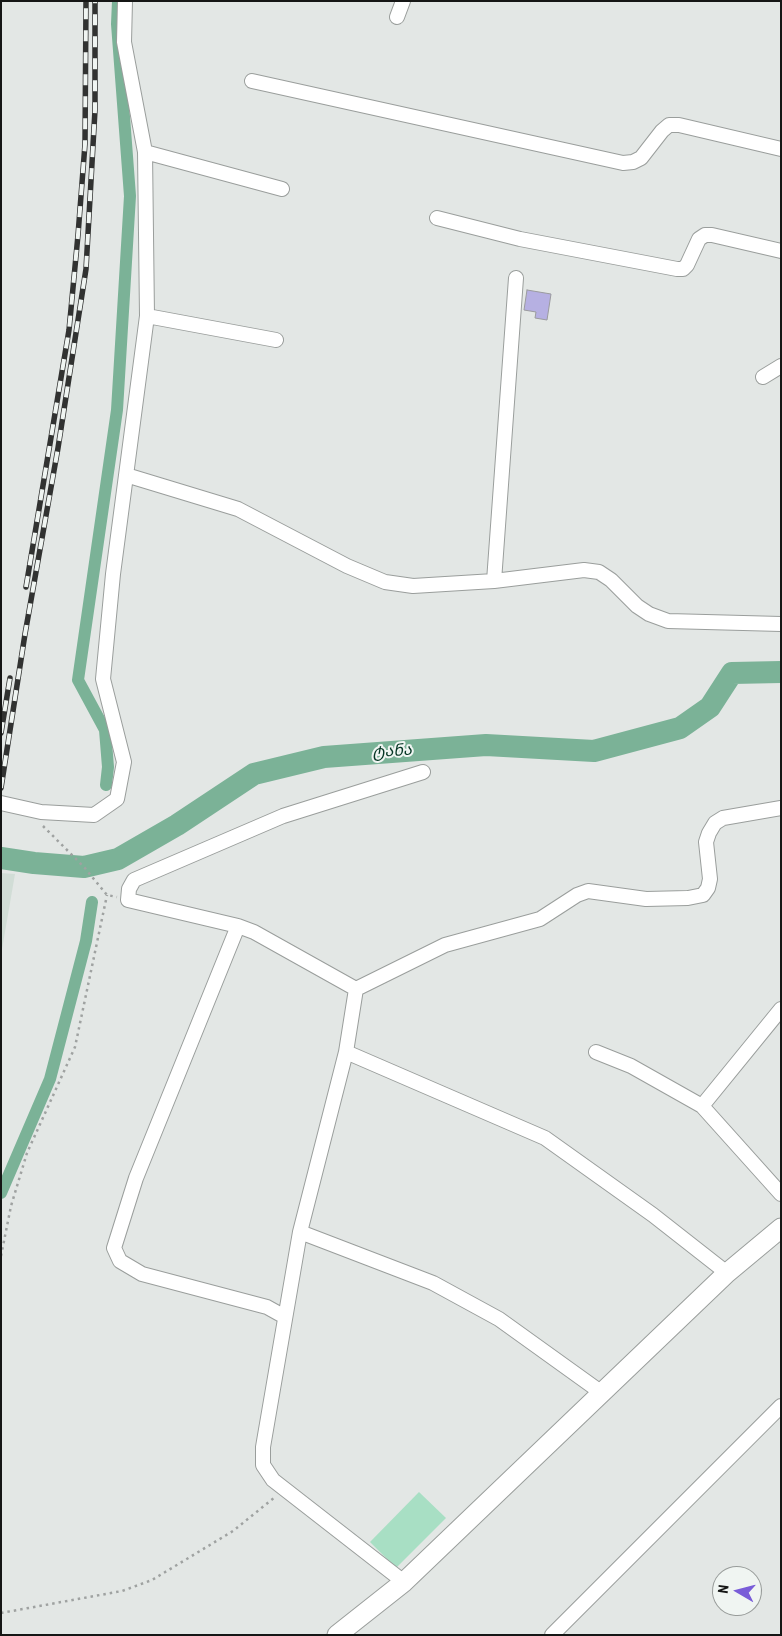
<!DOCTYPE html>
<meta charset="utf-8">
<style>
body{margin:0}
#map{position:relative;width:782px;height:1636px;overflow:hidden;background:#e3e7e5;font-family:"Roboto Condensed",sans-serif}
canvas{display:block}
.frame{position:absolute;inset:0;border:2px solid #151615;pointer-events:none}
.north{position:absolute;left:712px;top:1566px;width:50px;height:50px;box-sizing:border-box;background:#f0f5f2;border:1px solid #989c9a;border-radius:50%;rotate:278deg;font-size:14px;font-weight:700;line-height:20px;text-align:center;color:#151615}
.north::after{content:'';display:block;margin:auto;width:18px;height:22px;background:#795dd8;clip-path:polygon(50% 0,100% 100%,50% 72%,0 100%)}
</style>
<div id="map">
<canvas width="782" height="1636"></canvas>
<div class="frame"></div>
<div class="north">N</div>
</div>
<script>
const g = document.querySelector('canvas').getContext('2d');
g.lineJoin = 'round';
function fillPath(path, color) {
  g.fillStyle = color;
  g.fill(path, 'evenodd');
}
function shape(rows) {
  const path = new Path2D();
  for (const r of rows) {
    path.moveTo(r[0], r[1]);
    for (let i = 2; i < r.length; i += 2) path.lineTo(r[i], r[i + 1]);
  }
  return path;
}
function trace(path, color, width, dash) {
  g.strokeStyle = color;
  g.lineWidth = width;
  g.lineCap = dash ? 'butt' : 'round';
  g.setLineDash(dash || []);
  g.stroke(path);
}
function label(font, color, halo, rows, align = 'center') {
  g.font = font + ' "Roboto Condensed","Noto Sans Georgian",sans-serif';
  g.lineWidth = 4;
  g.setLineDash([]);
  g.textBaseline = 'middle';
  g.strokeStyle = halo;
  g.fillStyle = color;
  for (const [text, x, y, turn = 0] of rows) {
    g.save();
    g.translate(x, y);
    g.rotate((+turn || 0) * Math.PI / 180);
    g.textAlign = isNaN(turn) ? turn : align;
    if (halo) g.strokeText(text, 0, 0);
    g.fillText(text, 0, 0);
    g.restore();
  }
}
fillPath(shape([
 [1,873,15,874,1,955]
]), '#d1ddd6');
fillPath(shape([
 [419,1492,446,1518,396,1568,370,1542]
]), '#a8dfc4');
trace(shape([
 [106,785,108,767,105,730,78,680,117,410,130,196,117,24,118,1],
 [1,1193,50,1079,86,941,92,902]
]), '#7bb297', 12);
trace(shape([
 [1,858,34,863,84,867,118,859,177,825,254,774,324,757,486,745,594,751,680,728,710,707,732,673,781,672]
]), '#7bb297', 22);
const building = shape([
 [527,290,551,294,547,320,535,318,536,312,524,310,527,290]
]);
fillPath(building, '#b6b0e2');
trace(building, '#9a9a9e', 1);
const minor = shape([
 [397,17,403,1],
 [252,81,623,163,633,162,641,158,662,131,669,125,679,125,781,149],
 [145,152,282,189],
 [437,218,520,239,677,269,683,269,687,265,699,239,705,235,712,235,781,251],
 [147,316,276,340],
 [763,377,781,366],
 [126,475,238,509,347,566,385,582,413,586,494,581,584,570,599,572,611,580,637,606,649,614,668,621,781,624],
 [494,581,516,278],
 [1,803,41,812,94,815,117,799,124,762,103,679,113,574,147,316,145,152,124,42,125,1],
 [238,926,136,1178,114,1248,120,1261,142,1274,267,1307,285,1317],
 [356,989,254,932,238,926,128,900,129,889,134,880,283,816,423,772],
 [781,1009,702,1106,781,1194],
 [346,1052,545,1138,653,1215,727,1273],
 [596,1052,631,1066,702,1106],
 [300,1232,433,1283,499,1319,602,1393],
 [404,1582,273,1480,263,1465,263,1447,300,1232,346,1052,356,989,445,945,540,919,577,895,588,891,646,899,688,898,703,895,708,888,710,879,706,842,709,833,715,823,723,818,781,808],
 [552,1635,781,1406]
]);
const secondary = shape([
 [337,1635,404,1582,727,1273,781,1228]
]);
trace(minor, '#9a9e9c', 16);
trace(secondary, '#9a9e9c', 21);
trace(shape([
 [43,826,84,867,107,895,117,897],
 [1,1256,11,1206,27,1153,75,1047,107,895],
 [1,1613,122,1591,152,1580,233,1531,275,1497]
]), '#9fa2a1', 2.5, [2.5, 4]);
trace(minor, '#fff', 14);
trace(secondary, '#fff', 19);
const rail = shape([
 [26,587,69,330,78,235,85,144,86,1],
 [1,733,10,678],
 [1,788,25,634,58,448,86,269,95,110,95,1]
]);
trace(rail, '#313231', 5.5);
trace(rail, '#f0f5f2', 4, [11]);
label('italic 16px', '#053624', '#f0f5f2', [
 ["ტანა",392,752,-4]
]);
</script>
